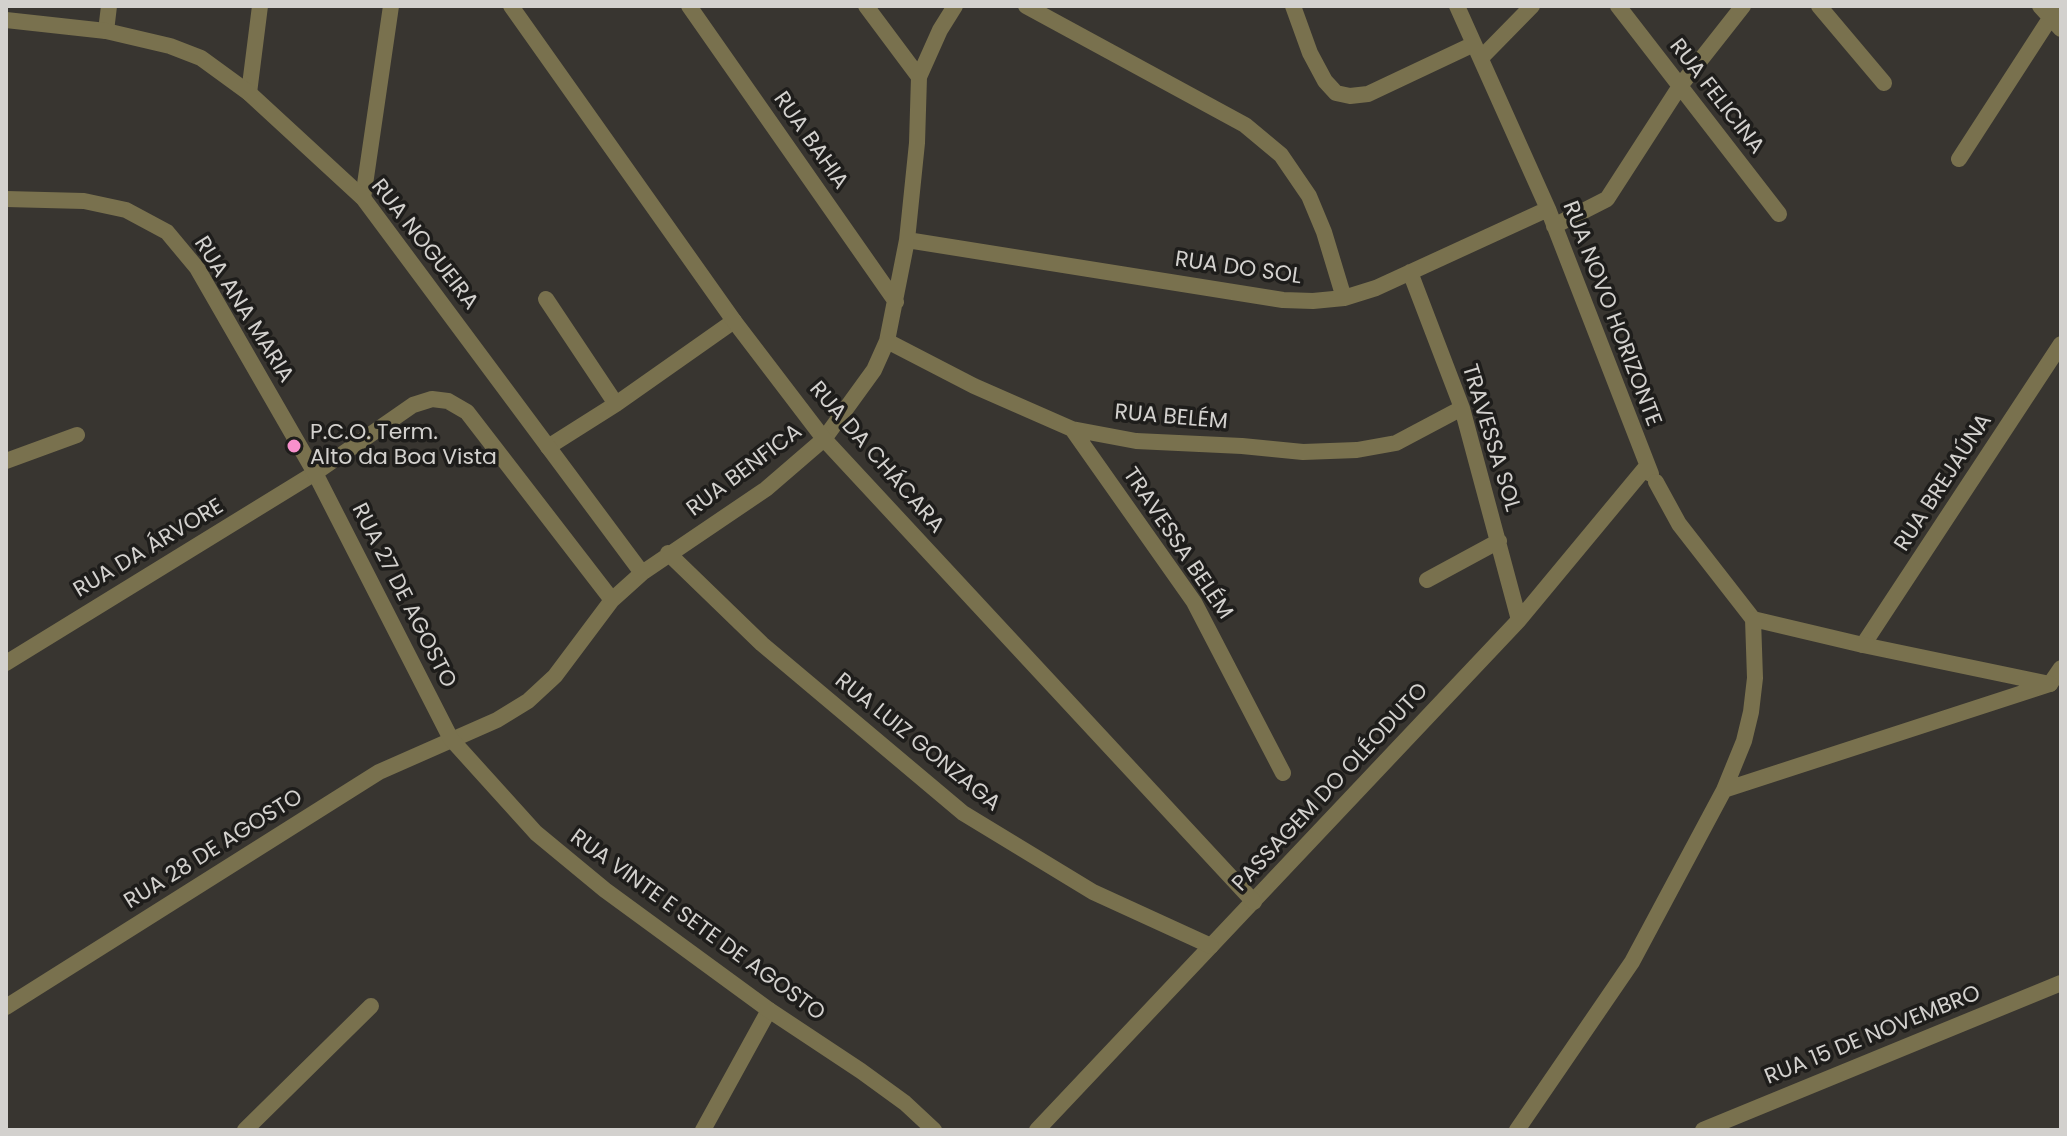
<!DOCTYPE html>
<meta charset="utf-8">
<style>
body{margin:0}
#map{position:relative;width:2067px;height:1136px;overflow:hidden;background:#383530;font-family:Poppins,sans-serif}
canvas{display:block}
.frame{position:absolute;inset:0;border:8px solid #d3d1ce;pointer-events:none}
</style>
<div id="map">
<canvas width="2067" height="1136"></canvas>
<div class="frame"></div>
</div>
<script>
const g = document.querySelector('canvas').getContext('2d');
g.lineJoin = 'round';
function shape(rows) {
  const path = new Path2D();
  for (const r of rows) {
    path.moveTo(r[0], r[1]);
    for (let i = 2; i < r.length; i += 2) path.lineTo(r[i], r[i + 1]);
  }
  return path;
}
function trace(path, color, width, dash) {
  g.strokeStyle = color;
  g.lineWidth = width;
  g.lineCap = dash ? 'butt' : 'round';
  g.setLineDash(dash || []);
  g.stroke(path);
}
function label(font, color, halo, rows, align = 'center') {
  g.font = font + ' Poppins,sans-serif';
  g.lineWidth = 7;
  g.setLineDash([]);
  g.textBaseline = 'middle';
  g.strokeStyle = halo;
  g.fillStyle = color;
  for (const [text, x, y, turn = 0] of rows) {
    g.save();
    g.translate(x, y);
    g.rotate((+turn || 0) * Math.PI / 180);
    g.textAlign = isNaN(turn) ? turn : align;
    if (halo) g.strokeText(text, 0, 0);
    g.fillText(text, 0, 0);
    g.restore();
  }
}
trace(shape([
 [689,6,896,302],
 [866,6,919,77],
 [1026,6,1245,125,1281,155,1309,196,1324,232,1344,298],
 [1293,6,1310,53,1325,81,1336,93,1350,96,1368,94,1474,44],
 [1457,6,1548,209,1651,474],
 [1618,6,1779,214],
 [1819,6,1884,83],
 [106,31,109,6],
 [1481,58,1532,6],
 [249,93,260,6],
 [363,198,391,6],
 [1554,226,1607,199,1680,86,1743,6],
 [907,240,1283,300,1313,301,1344,298,1376,288,1548,209],
 [1410,272,1462,408,1519,620],
 [546,299,616,404],
 [887,341,974,386,1072,429,1136,441,1242,446,1303,452,1357,450,1396,443,1462,408],
 [1072,429,1194,602,1283,773],
 [824,439,874,370,887,341,907,240,917,143,919,77,940,30,955,6],
 [548,447,616,404,734,321],
 [1427,580,1499,541],
 [1863,645,2061,344],
 [2050,684,2061,668],
 [1037,1130,1519,620,1646,467]
]), '#79714e', 16);
trace(shape([
 [511,6,734,321,824,439,1254,902],
 [2040,6,2061,29],
 [6,20,106,31,170,46,201,58,249,93,363,198,642,573],
 [1959,159,2058,6],
 [6,461,77,435],
 [1656,482,1679,524,1753,619,1863,645,2050,684],
 [668,553,762,644,963,813,1093,892,1211,946],
 [6,663,315,473,413,405,432,399,448,401,467,412,612,600],
 [1724,790,2050,684],
 [6,1007,379,772,497,720,528,701,555,676,612,600,642,573,766,489,824,439],
 [245,1130,371,1006],
 [703,1130,769,1010],
 [1517,1130,1632,962,1724,790,1744,741,1751,712,1755,678,1753,619]
]), '#79714e', 16);
trace(shape([
 [6,199,84,201,126,210,167,232,197,268,315,473,451,739,536,833,605,890,769,1010,861,1071,905,1103,934,1130],
 [1703,1130,2061,983]
]), '#79714e', 16);
for (const [x, y, r, color] of [
 [294,446,8,"#f890cc"]
]) {
  const dot = new Path2D();
  dot.arc(x, y, r, 0, 2 * Math.PI);
  g.fillStyle = color;
  g.fill(dot);
  trace(dot, '#1e1d1b', 3);
}
label('22px', '#d3d1ce', '#1e1d1b', [
 ["RUA FELICINA",1716,97,52],
 ["RUA BAHIA",810,141,55],
 ["RUA NOGUEIRA",424,245,52],
 ["RUA DO SOL",1238,269,8],
 ["RUA ANA MARIA",243,310,58],
 ["RUA NOVO HORIZONTE",1611,314,69],
 ["RUA BELÉM",1171,418,5],
 ["TRAVESSA SOL",1490,438,73],
 ["RUA DA CHÁCARA",876,458,49],
 ["RUA BENFICA",745,471,-37],
 ["RUA BREJAÚNA",1944,483,-57],
 ["TRAVESSA BELÉM",1177,544,56],
 ["RUA DA ÁRVORE",149,549,-31],
 ["RUA 27 DE AGOSTO",403,596,63],
 ["RUA LUIZ GONZAGA",917,743,39],
 ["PASSAGEM DO OLÉODUTO",1331,788,-47],
 ["RUA 28 DE AGOSTO",214,850,-32],
 ["RUA VINTE E SETE DE AGOSTO",697,926,36],
 ["RUA 15 DE NOVEMBRO",1873,1036,-22]
]);
label('22px', '#d3d1ce', '#1e1d1b', [
 ["P.C.O. Term.",310,433],
 ["Alto da Boa Vista",310,458]
], 'left');
</script>
